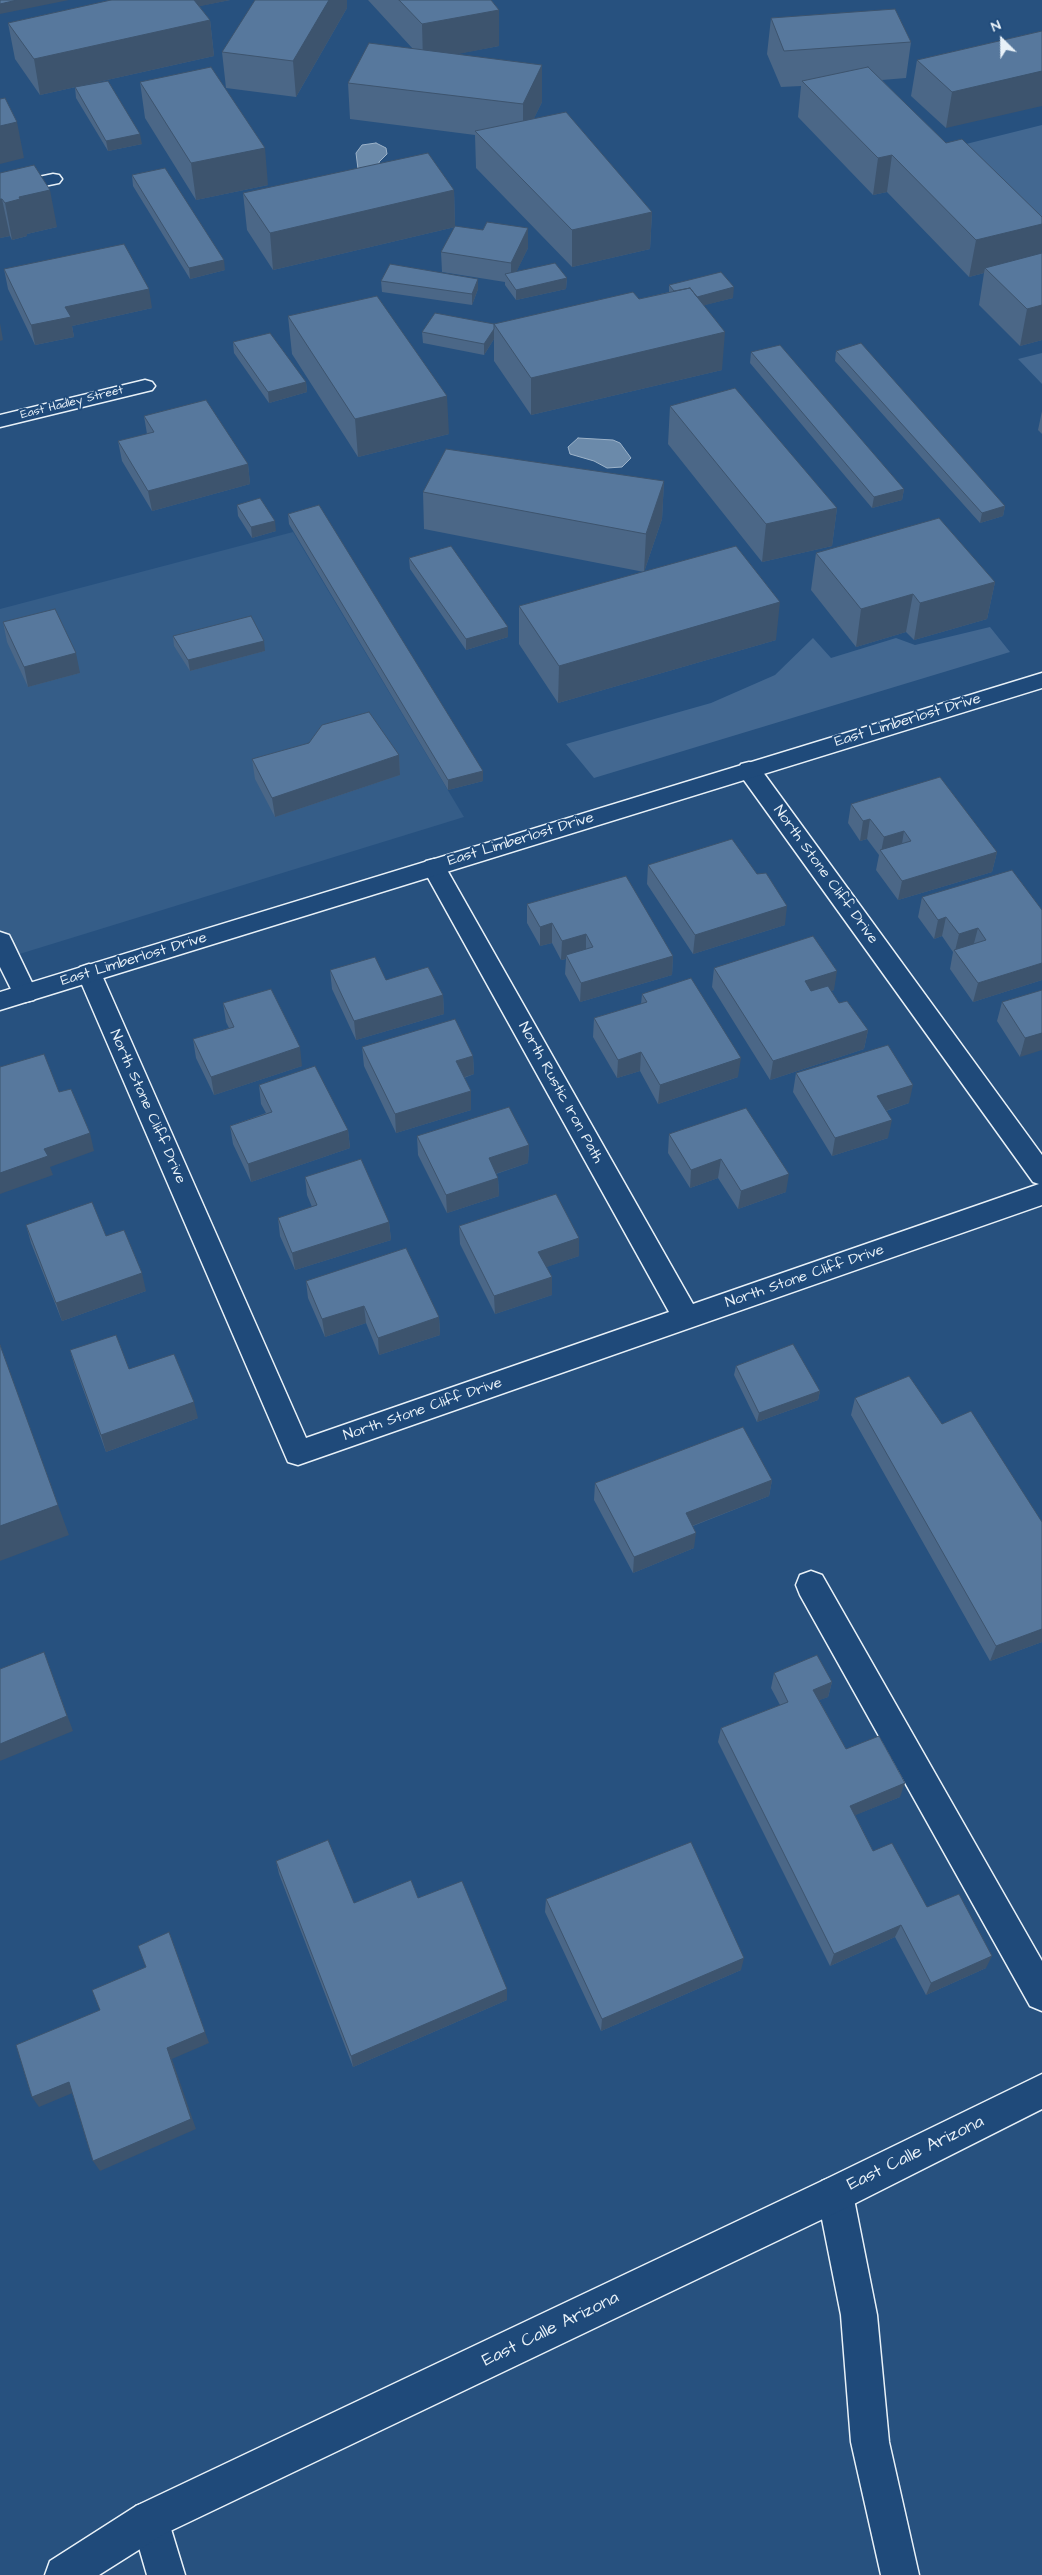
<!DOCTYPE html>
<style>
body{margin:0}
#map{position:relative;width:1042px;height:2575px;overflow:hidden;background:#27517f;font-family:"Architects Daughter",sans-serif}
canvas{display:block}
.north{position:absolute;left:977px;top:15px;width:50px;height:50px;-webkit-text-stroke:4px #1f4a7a;paint-order:stroke;rotate:337deg;font-size:14px;font-weight:700;line-height:20px;text-align:center;color:#e8f1f8}
.north::after{content:'';display:block;margin:auto;width:18px;height:22px;background:#e8f1f8;clip-path:polygon(50% 0,100% 100%,50% 72%,0 100%)}
</style>
<div id="map">
<canvas width="1042" height="2575"></canvas>
<div class="north">N</div>
</div>
<script>
const g = document.querySelector('canvas').getContext('2d');
g.lineJoin = 'round';
function fillPath(path, color) {
  g.fillStyle = color;
  g.fill(path, 'evenodd');
}
function shape(rows) {
  const path = new Path2D();
  for (const r of rows) {
    path.moveTo(r[0], r[1]);
    for (let i = 2; i < r.length; i += 2) path.lineTo(r[i], r[i + 1]);
  }
  return path;
}
function trace(path, color, width, dash) {
  g.strokeStyle = color;
  g.lineWidth = width;
  g.lineCap = dash ? 'butt' : 'round';
  g.setLineDash(dash || []);
  g.stroke(path);
}
function label(font, color, halo, rows, align = 'center') {
  g.font = font + ' "Architects Daughter",sans-serif';
  g.lineWidth = 4;
  g.setLineDash([]);
  g.textBaseline = 'middle';
  g.strokeStyle = halo;
  g.fillStyle = color;
  for (const [text, x, y, turn = 0] of rows) {
    g.save();
    g.translate(x, y);
    g.rotate((+turn || 0) * Math.PI / 180);
    g.textAlign = isNaN(turn) ? turn : align;
    if (halo) g.strokeText(text, 0, 0);
    g.fillText(text, 0, 0);
    g.restore();
  }
}
fillPath(shape([
 [293,532,464,817,0,960,0,609]
]), '#355d88');
fillPath(shape([
 [1042,125,1042,232,938,151],
 [1042,353,1042,384,1018,359],
 [990,627,1010,652,594,778,566,744,711,703,775,675,813,638,831,658,896,638,915,645]
]), '#436891');
const water = shape([
 [376,143,386,148,387,154,379,162,380,171,358,169,356,153,362,145,376,143],
 [578,438,613,440,620,443,631,458,622,467,607,468,594,461,570,454,568,447,578,438]
]);
fillPath(water, '#6b8aaa');
trace(water, '#9db3c9', 1);
const service = shape([
 [53,174,59,175,62,179,59,183,0,195,0,185,53,174],
 [0,932,9,935,12,941,37,993,34,1000,25,1002,16,1000,13,993,0,967,0,932],
 [811,1571,822,1575,1042,1961,1042,2011,1030,2006,800,1595,796,1585,800,1575,811,1571],
 [835,2176,848,2181,853,2194,877,2315,889,2442,919,2575,881,2575,851,2442,841,2315,817,2194,822,2181,835,2176],
 [150,2501,164,2506,185,2575,147,2575,131,2520,136,2506,150,2501]
]);
const minor = shape([
 [145,380,152,382,155,386,152,390,0,427,0,415,145,380],
 [749,762,757,764,1042,1155,1042,1205,298,1465,288,1462,77,973,80,967,89,964,98,967,101,973,306,1438,669,1312,422,867,426,861,434,859,442,861,693,1304,1039,1184,1033,1182,741,776,738,770,741,764,749,762],
 [1042,2074,1042,2109,848,2207,164,2534,99,2575,45,2575,50,2561,136,2506,822,2181,1042,2074]
]);
const tertiary = shape([
 [1042,673,1042,688,0,1010,0,992,1042,673]
]);
trace(service, '#e8f1f8', 3);
trace(minor, '#e8f1f8', 3);
trace(tertiary, '#e8f1f8', 3);
fillPath(service, '#1f4a7a');
fillPath(minor, '#1f4a7a');
fillPath(tertiary, '#1f4a7a');
fillPath(shape([
 [112,0,230,0,199,6,210,20,214,56,40,95,15,59,8,23],
 [368,0,491,0,499,10,499,46,456,54,542,102,534,118,652,212,650,249,572,267,476,168,475,135,350,119,348,83,413,49],
 [347,8,296,97,226,88,222,52],
 [771,18,911,42,906,78,882,80,1042,253,1042,340,1020,346,979,305,984,273,969,277,887,192,873,195,798,117,801,86,781,87,767,54],
 [1042,31,946,128,911,96,917,60],
 [140,82,268,185,196,200,145,118],
 [75,87,142,144,108,151,76,98],
 [0,173,57,227,27,234,27,236,12,240,10,236,0,238],
 [132,175,225,270,190,279,133,186],
 [454,190,455,227,483,230,528,228,528,248,516,272,567,278,566,289,516,300,505,285,505,282,442,272,441,252,455,227,273,270,247,230,243,193],
 [4,269,152,308,72,326,74,337,35,345,8,289],
 [381,281,478,289,472,305,382,292],
 [669,285,733,298,704,305,722,370,531,415,494,361,494,339,484,355,423,343,422,332,494,324,639,299,669,292],
 [288,316,449,434,358,457,292,354],
 [233,342,306,382,307,392,269,403,234,353],
 [836,351,1005,506,1003,516,980,523,835,361],
 [751,352,904,489,902,500,872,508,750,363],
 [670,406,837,508,832,546,762,562,668,444],
 [1042,411,1042,434,1038,430],
 [144,416,248,464,250,484,152,511,122,461,118,441,147,434],
 [664,481,662,519,644,572,424,529,423,492],
 [237,505,276,531,252,538,238,516],
 [288,514,483,771,483,781,448,790,289,524],
 [816,553,995,582,987,619,914,640,906,632,856,647,811,590],
 [409,558,508,637,466,650,410,569],
 [519,606,776,640,558,703,519,644],
 [3,622,80,673,28,687,7,642],
 [173,636,265,651,190,671,174,646],
 [399,755,400,775,275,817,255,779,252,759],
 [851,804,997,852,992,872,898,900,876,870,879,855,867,839,860,841,848,823],
 [648,865,785,925,693,954,647,884],
 [922,897,1042,910,1042,980,973,1002,950,969,953,952,942,936,934,939,918,917],
 [527,904,673,956,672,975,580,1002,565,974,566,959,561,960,552,943,540,946,527,923],
 [714,968,834,990,831,991,839,1003,868,1030,864,1049,770,1080,712,987],
 [330,970,443,995,444,1014,356,1040,332,989],
 [1042,990,1020,1057,997,1021,1002,1002],
 [642,994,738,1077,658,1104,640,1071,617,1078,593,1037,594,1018,641,1004],
 [223,1003,302,1066,214,1095,196,1058,193,1039,229,1028,226,1022],
 [362,1047,473,1056,474,1074,464,1078,471,1091,471,1110,396,1133,364,1066],
 [796,1073,909,1103,886,1111,888,1138,832,1156,793,1092],
 [259,1085,348,1130,350,1148,251,1182,233,1144,230,1126,266,1113,261,1104],
 [669,1134,786,1192,738,1209,718,1178,690,1188,668,1153],
 [417,1136,529,1145,528,1163,496,1174,498,1178,499,1196,447,1213,418,1155],
 [305,1177,389,1222,391,1240,295,1270,280,1236,278,1218,312,1207,307,1195],
 [26,1225,106,1236,146,1291,62,1321,31,1243],
 [459,1226,579,1256,546,1267,552,1295,495,1314,460,1244],
 [306,1281,439,1317,440,1335,379,1355,366,1323,325,1337,308,1298],
 [70,1350,129,1369,198,1418,106,1452,75,1367],
 [736,1366,820,1391,818,1400,757,1422,734,1375],
 [855,1398,942,1424,1042,1522,1042,1642,990,1661,851,1415],
 [772,1480,769,1496,693,1526,694,1548,633,1573,594,1500,595,1483],
 [774,1673,832,1682,828,1697,819,1700,846,1749,900,1797,855,1815,873,1851,986,1968,926,1995,895,1937,830,1966,718,1742,721,1728,780,1705,771,1688],
 [276,1861,354,1903,507,2000,353,2067,279,1874],
 [546,1899,741,1970,601,2031,545,1912]
]), '#4b6787');
fillPath(shape([
 [17,0,69,0,0,14,0,4],
 [179,0,230,0,109,25],
 [329,0,347,0,347,8,296,97,293,61],
 [499,10,499,46,423,61,422,24],
 [210,20,214,56,40,95,34,59],
 [542,65,542,102,523,141,523,104],
 [1042,71,1042,106,946,128,952,92],
 [17,122,24,158,0,164,0,126],
 [140,134,142,144,108,151,106,141],
 [265,148,268,185,196,200,191,163],
 [892,155,887,192,873,195,878,158],
 [50,190,57,227,27,234,27,236,12,240,5,203,19,197],
 [454,190,455,227,273,270,270,233],
 [0,199,2,199,10,236,0,238],
 [652,212,650,249,572,267,572,230],
 [1042,224,1042,250,1040,259,985,268,984,273,969,277,976,240],
 [528,228,528,248,511,283,511,263],
 [224,260,225,270,190,279,189,268],
 [567,278,566,289,516,300,516,290],
 [478,279,478,289,472,305,472,294],
 [734,287,733,298,682,311,682,301],
 [149,289,152,308,72,326,74,337,35,345,31,325,65,307],
 [1042,305,1042,340,1020,346,1027,309],
 [0,323,3,340,0,341],
 [494,329,494,339,484,355,484,344],
 [725,332,722,370,531,415,531,378],
 [306,382,307,392,269,403,268,392],
 [447,396,449,434,358,457,355,419],
 [248,464,250,484,152,511,148,491],
 [664,481,662,519,644,572,646,534],
 [904,489,902,500,872,508,874,497],
 [1005,506,1003,516,980,523,982,513],
 [837,508,832,546,762,562,766,524],
 [275,521,276,531,252,538,251,527],
 [995,582,987,619,914,640,920,603],
 [913,594,906,632,856,647,861,609],
 [780,602,776,640,558,703,559,666],
 [508,627,508,637,466,650,466,639],
 [264,641,265,651,190,671,188,660],
 [76,653,80,673,28,687,24,667],
 [399,755,400,775,275,817,272,798],
 [483,771,483,781,448,790,448,780],
 [870,819,867,839,860,841,863,821],
 [904,831,901,850,881,852,884,837],
 [997,852,992,872,898,900,902,881],
 [787,906,785,925,693,954,695,935],
 [946,917,942,936,934,939,938,920],
 [552,923,552,943,540,946,540,927],
 [978,928,973,947,955,951,959,934],
 [586,934,586,953,566,955,566,959,561,960,562,941],
 [673,956,672,975,580,1002,581,983],
 [1042,963,1042,980,973,1002,978,983],
 [837,971,834,990,802,1000,805,981],
 [443,995,444,1014,356,1040,354,1021],
 [868,1030,864,1049,770,1080,773,1061],
 [1042,1033,1042,1050,1020,1057,1025,1038],
 [300,1047,302,1066,214,1095,211,1077],
 [641,1052,640,1071,617,1078,618,1060],
 [473,1056,474,1074,456,1080,456,1061],
 [741,1058,738,1077,658,1104,660,1085],
 [913,1085,909,1103,873,1115,877,1096],
 [471,1091,471,1110,396,1133,395,1114],
 [892,1120,888,1138,832,1156,835,1138],
 [348,1130,350,1148,251,1182,248,1164],
 [90,1133,94,1151,50,1167,53,1175,0,1194,0,1173,44,1149],
 [529,1145,528,1163,489,1176,489,1158],
 [721,1159,718,1178,690,1188,691,1170],
 [789,1174,786,1192,738,1209,741,1191],
 [498,1178,499,1196,447,1213,446,1195],
 [389,1222,391,1240,295,1270,292,1253],
 [579,1238,579,1256,538,1270,538,1252],
 [142,1273,146,1291,62,1321,56,1303],
 [552,1277,552,1295,495,1314,494,1296],
 [364,1306,366,1323,325,1337,322,1319],
 [439,1317,440,1335,379,1355,378,1338],
 [820,1391,818,1400,757,1422,759,1413],
 [194,1402,198,1418,106,1452,101,1435],
 [772,1480,769,1496,684,1529,686,1513],
 [58,1505,69,1535,0,1561,0,1526],
 [696,1533,694,1548,633,1573,634,1557],
 [1042,1629,1042,1642,990,1661,996,1646],
 [44,1652,73,1731,0,1761,0,1744],
 [832,1682,828,1697,809,1704,813,1690],
 [905,1783,900,1797,846,1819,850,1806],
 [901,1925,895,1937,830,1966,834,1954],
 [169,1932,209,2043,172,2059,196,2129,100,2171,93,2161,167,2048],
 [992,1956,986,1968,926,1995,931,1983],
 [744,1958,741,1970,601,2031,602,2019],
 [507,1989,507,2000,353,2067,351,2056],
 [69,2082,75,2092,39,2107,32,2097]
]), '#3d546e');
const building = shape([
 [0,0,17,0,0,4,0,0],
 [111,0,194,0,210,20,34,59,8,23,111,0],
 [255,0,329,0,293,61,222,52,255,0],
 [399,0,491,0,499,10,422,24,399,0],
 [895,9,911,42,784,51,771,18,895,9],
 [1042,31,1042,71,952,92,917,60,1042,31],
 [369,43,542,65,523,104,348,83,369,43],
 [211,67,265,148,191,163,140,82,211,67],
 [868,67,946,143,962,139,1042,217,1042,224,976,240,892,155,878,158,802,81,868,67],
 [108,81,140,134,106,141,75,87,108,81],
 [5,98,17,122,0,126,0,99,5,98],
 [566,112,652,212,572,230,475,131,566,112],
 [428,153,454,190,270,233,243,193,428,153],
 [34,165,50,190,19,197,20,199,5,203,2,199,0,199,0,173,34,165],
 [165,168,224,260,189,268,132,175,165,168],
 [487,222,528,228,511,263,441,252,455,226,483,230,487,222],
 [124,244,149,289,65,307,71,317,31,325,4,269,124,244],
 [1042,253,1042,305,1027,309,985,268,1042,253],
 [555,263,567,278,516,290,505,274,555,263],
 [390,264,478,279,472,294,381,281,390,264],
 [721,272,734,287,697,297,690,288,674,291,669,285,721,272],
 [690,288,725,332,531,378,494,324,633,292,639,299,690,288],
 [377,296,447,396,355,419,288,316,377,296],
 [435,313,494,324,494,329,484,344,422,332,435,313],
 [270,333,306,382,268,392,233,342,270,333],
 [861,343,1005,506,982,513,836,351,861,343],
 [780,345,904,489,874,497,751,352,780,345],
 [735,388,837,508,766,524,670,406,735,388],
 [206,400,248,464,148,491,118,441,154,432,144,416,206,400],
 [446,449,664,481,646,534,423,492,446,449],
 [260,498,275,521,251,527,237,505,260,498],
 [319,505,483,771,448,780,288,514,319,505],
 [939,518,995,582,920,603,913,594,861,609,816,553,939,518],
 [451,546,508,627,466,639,409,558,451,546],
 [736,546,780,602,559,666,519,606,736,546],
 [55,609,76,653,24,667,3,622,55,609],
 [251,616,264,641,188,660,173,636,251,616],
 [369,712,399,755,272,798,252,759,309,743,322,725,369,712],
 [940,777,997,852,902,881,880,850,911,841,904,831,884,837,870,819,863,821,851,804,940,777],
 [732,839,757,874,766,873,787,906,695,935,648,865,732,839],
 [1012,870,1042,910,1042,963,978,983,954,950,986,940,978,928,959,934,946,917,938,920,922,897,1012,870],
 [626,876,673,956,581,983,566,955,593,947,586,934,562,941,552,923,540,927,527,904,626,876],
 [813,936,837,971,805,981,811,991,828,986,839,1003,847,1001,868,1030,773,1061,714,968,813,936],
 [375,957,386,980,428,967,443,995,354,1021,330,970,375,957],
 [691,978,741,1058,660,1085,641,1052,618,1060,594,1018,647,1002,642,994,691,978],
 [271,989,300,1047,211,1077,193,1039,234,1027,223,1003,271,989],
 [1042,990,1042,1033,1025,1038,1002,1002,1042,990],
 [455,1019,473,1056,456,1061,471,1091,395,1114,362,1047,455,1019],
 [888,1045,913,1085,877,1096,892,1120,835,1138,796,1073,888,1045],
 [44,1054,59,1092,71,1089,90,1133,44,1149,48,1156,0,1173,0,1067,44,1054],
 [315,1066,348,1130,248,1164,230,1126,272,1112,259,1085,315,1066],
 [509,1107,529,1145,489,1158,498,1178,446,1195,417,1136,509,1107],
 [746,1108,789,1174,741,1191,721,1159,691,1170,669,1134,746,1108],
 [361,1159,389,1222,292,1253,278,1218,317,1205,305,1177,361,1159],
 [556,1194,579,1238,538,1252,552,1277,494,1296,459,1226,556,1194],
 [92,1202,106,1236,124,1230,142,1273,56,1303,26,1225,92,1202],
 [406,1248,439,1317,378,1338,364,1306,322,1319,306,1281,406,1248],
 [116,1335,129,1369,174,1354,194,1402,101,1435,70,1350,116,1335],
 [793,1344,820,1391,759,1413,736,1366,793,1344],
 [0,1345,58,1505,0,1526,0,1345],
 [909,1376,942,1424,971,1411,1042,1522,1042,1629,996,1646,855,1398,909,1376],
 [743,1427,772,1480,686,1513,696,1533,634,1557,595,1483,743,1427],
 [44,1652,67,1716,0,1744,0,1669,44,1652],
 [817,1655,832,1682,813,1690,846,1749,879,1736,905,1783,850,1806,873,1851,892,1843,927,1907,959,1894,992,1956,931,1983,901,1925,834,1954,721,1728,788,1702,774,1673,817,1655],
 [328,1840,354,1903,411,1880,418,1898,462,1881,507,1989,351,2056,276,1861,328,1840],
 [691,1842,744,1958,602,2019,546,1899,691,1842],
 [169,1932,205,2032,167,2048,191,2119,93,2161,69,2082,32,2097,16,2045,100,2010,92,1990,146,1967,138,1946,169,1932]
]);
fillPath(building, '#57789d');
trace(building, '#3d546e', 1);
label('12px', '#e8f1f8', '#1f4a7a', [
 ["East Hadley Street",72,403,-14]
]);
label('15px', '#e8f1f8', '#1f4a7a', [
 ["East Limberlost Drive",908,721,-17],
 ["East Limberlost Drive",521,840,-17],
 ["North Stone Cliff Drive",825,875,54],
 ["East Limberlost Drive",134,960,-17],
 ["North Rustic Iron Path",560,1093,61],
 ["North Stone Cliff Drive",147,1107,66],
 ["North Stone Cliff Drive",805,1277,-19],
 ["North Stone Cliff Drive",423,1410,-19]
]);
label('18px', '#e8f1f8', '#1f4a7a', [
 ["East Calle Arizona",916,2154,-26],
 ["East Calle Arizona",551,2330,-26]
]);
</script>
